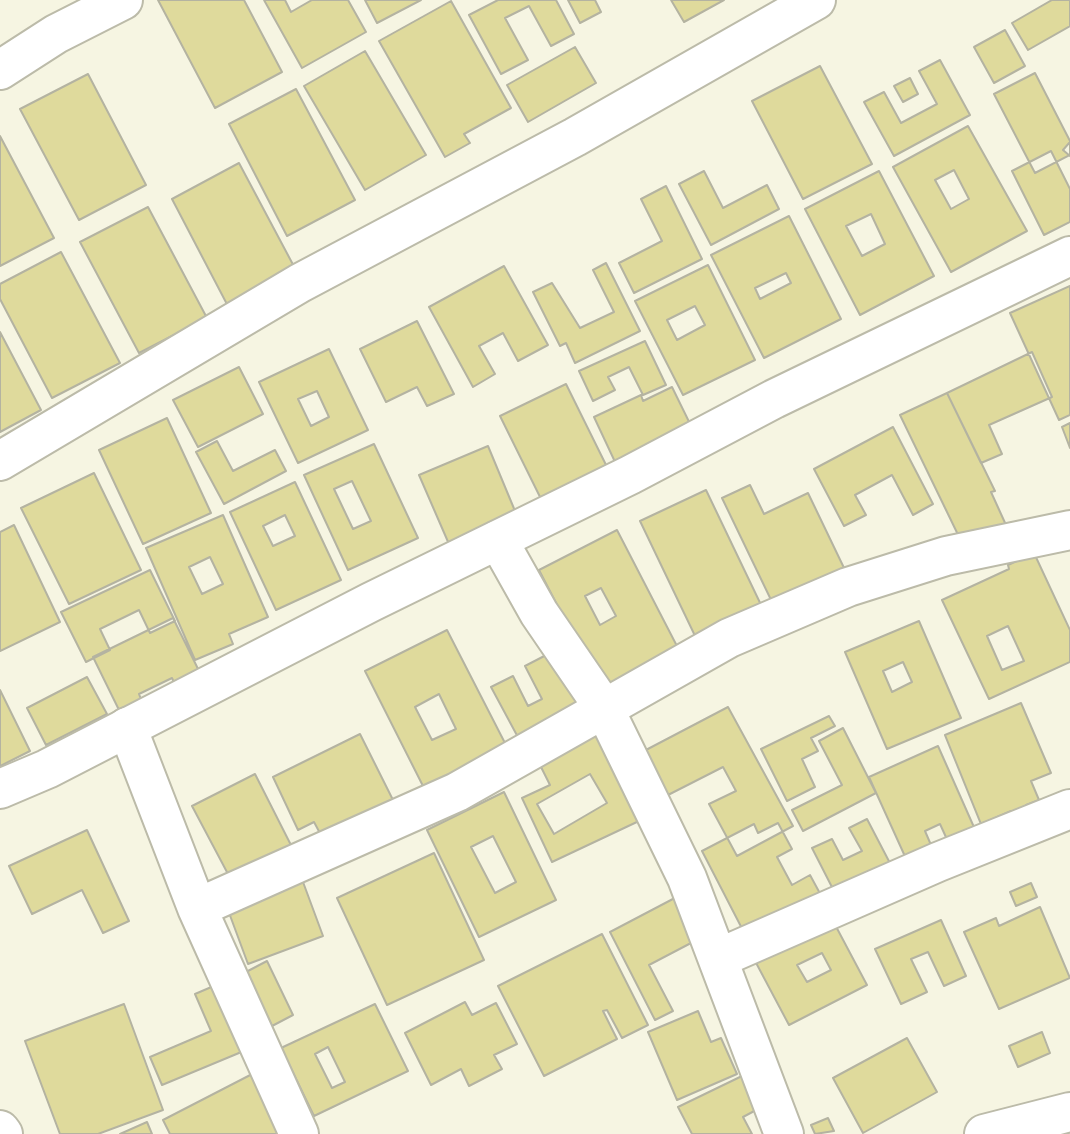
<!DOCTYPE html>
<style>
body{margin:0}
canvas{display:block;background:#f6f5e2}
</style>
<canvas width="1070" height="1134"></canvas>
<script>
const g = document.querySelector('canvas').getContext('2d');
g.lineJoin = 'round';
function fillPath(path, color) {
  g.fillStyle = color;
  g.fill(path, 'evenodd');
}
function shape(rows) {
  const path = new Path2D();
  for (const r of rows) {
    path.moveTo(r[0], r[1]);
    for (let i = 2; i < r.length; i += 2) path.lineTo(r[i], r[i + 1]);
  }
  return path;
}
function trace(path, color, width, dash) {
  g.strokeStyle = color;
  g.lineWidth = width;
  g.lineCap = dash ? 'butt' : 'round';
  g.setLineDash(dash || []);
  g.stroke(path);
}
const building = shape([
 [158,0,244,0,282,72,215,108,158,0],
 [264,0,285,0,291,12,312,0,348,0,366,32,302,68,264,0],
 [365,0,421,0,377,23,365,0],
 [498,0,556,0,574,34,551,46,529,6,505,18,528,60,501,74,469,15,498,0],
 [568,0,595,0,601,12,580,23,568,0],
 [671,0,724,0,684,22,671,0],
 [1052,0,1070,0,1070,26,1028,50,1012,23,1052,0],
 [451,1,511,108,464,134,470,143,445,157,379,41,451,1],
 [1005,30,1025,66,994,83,974,47,1005,30],
 [575,47,596,83,528,122,507,85,575,47],
 [365,51,426,155,365,190,304,86,365,51],
 [940,60,970,115,894,156,864,102,884,92,901,123,937,104,919,71,940,60],
 [820,66,872,164,803,199,752,101,820,66],
 [1035,73,1070,141,1070,155,1035,173,994,94,1035,73],
 [88,74,146,185,79,220,20,109,88,74],
 [910,78,918,94,903,102,894,86,910,78],
 [296,89,355,200,287,236,229,124,296,89],
 [968,126,1027,231,951,272,893,167,968,126],
 [954,170,969,199,951,209,935,180,954,170],
 [0,136,54,238,0,266,0,136],
 [1070,142,1070,156,1063,150,1070,142],
 [1051,151,1070,189,1070,222,1044,235,1012,171,1051,151],
 [239,163,298,274,230,310,172,199,239,163],
 [704,171,723,208,767,185,779,209,711,245,679,184,704,171],
 [879,171,934,276,860,315,805,209,879,171],
 [871,214,885,244,862,256,846,226,871,214],
 [666,186,702,259,634,293,619,263,662,241,641,199,666,186],
 [148,207,207,318,139,353,80,242,148,207],
 [789,216,841,319,764,358,711,255,789,216],
 [786,273,791,283,760,299,755,288,786,273],
 [61,252,120,363,52,398,0,299,0,284,61,252],
 [606,263,640,331,575,363,566,343,560,346,533,292,552,283,580,328,614,312,593,270,606,263],
 [708,265,755,360,683,395,635,301,708,265],
 [695,306,705,325,677,340,667,320,695,306],
 [504,266,548,345,518,361,503,333,479,346,495,374,473,387,429,307,504,266],
 [1070,286,1070,415,1059,420,1010,313,1070,286],
 [417,321,454,394,427,406,417,387,386,402,360,349,417,321],
 [0,332,41,410,0,432,0,332],
 [645,341,666,385,643,395,629,367,608,377,615,390,593,401,579,371,645,341],
 [329,349,368,430,298,463,259,382,329,349],
 [317,391,329,417,311,426,298,399,317,391],
 [1032,352,1052,397,989,425,1002,454,981,463,947,393,1032,352],
 [239,367,263,414,198,447,173,400,239,367],
 [566,384,610,473,544,505,500,416,566,384],
 [672,387,696,436,616,464,594,417,641,395,643,401,672,387],
 [947,393,995,491,991,492,1006,525,963,545,900,415,947,393],
 [167,418,211,513,143,544,99,450,167,418],
 [1070,423,1070,448,1062,427,1070,423],
 [893,427,933,504,913,515,892,475,855,495,866,515,844,526,814,469,893,427],
 [217,441,233,471,275,450,286,471,224,504,196,452,217,441],
 [374,444,418,538,348,570,304,475,374,444],
 [352,481,371,521,353,529,334,489,352,481],
 [488,446,520,523,452,551,419,475,488,446],
 [94,473,141,570,69,604,21,508,94,473],
 [295,482,341,580,276,610,230,512,295,482],
 [285,515,295,536,273,546,263,526,285,515],
 [750,485,764,514,808,493,845,570,773,604,722,498,750,485],
 [706,490,763,609,697,640,640,521,706,490],
 [223,515,268,617,229,634,233,644,195,660,146,548,223,515],
 [210,557,223,584,202,594,189,567,210,557],
 [14,525,60,622,0,651,0,532,14,525],
 [617,530,679,650,601,690,539,570,617,530],
 [601,588,616,616,600,625,585,596,601,588],
 [1034,553,1070,630,1070,662,989,699,942,600,1009,569,1008,565,1034,553],
 [1008,626,1024,661,1002,670,987,636,1008,626],
 [150,570,175,621,150,633,139,610,100,629,110,650,86,662,61,612,150,570],
 [173,618,201,675,176,687,172,678,139,694,142,702,120,712,93,657,173,618],
 [919,621,961,718,887,749,845,652,919,621],
 [903,662,912,682,892,692,883,671,903,662],
 [447,630,507,747,424,788,365,671,447,630],
 [439,694,456,729,432,740,415,707,439,694],
 [552,652,581,710,520,741,491,687,513,676,528,706,542,699,525,666,552,652],
 [87,677,107,714,46,745,27,708,87,677],
 [0,690,30,751,0,766,0,690],
 [1021,703,1051,773,1031,781,1039,800,1026,805,1030,815,1015,821,1011,811,981,824,945,735,1021,703],
 [728,707,793,826,737,856,709,804,736,791,723,767,668,795,644,751,728,707],
 [829,716,835,726,811,738,818,751,802,759,815,787,787,801,761,749,829,716],
 [843,728,876,793,803,831,792,810,842,785,819,741,843,728],
 [360,734,394,802,322,837,314,822,298,830,273,777,360,734],
 [597,734,639,821,552,862,522,798,550,785,538,761,597,734],
 [590,774,607,803,554,834,537,804,590,774],
 [938,746,977,834,950,846,940,824,925,831,934,852,908,863,869,777,938,746],
 [255,774,298,859,237,891,192,806,255,774],
 [504,792,556,900,479,937,427,830,504,792],
 [493,836,516,882,495,893,471,847,493,836],
 [867,819,892,867,836,895,812,848,832,839,843,860,862,851,849,828,867,819],
 [778,823,792,849,777,857,792,885,810,875,823,899,750,944,702,851,754,824,758,833,778,823],
 [87,830,129,921,103,933,82,890,32,914,9,866,87,830],
 [434,853,484,960,387,1005,337,898,434,853],
 [303,882,323,936,248,964,228,910,303,882],
 [1031,883,1037,897,1016,906,1010,892,1031,883],
 [690,890,715,988,691,943,649,965,673,1011,655,1020,610,932,690,890],
 [1040,907,1070,978,999,1009,964,932,996,918,999,926,1040,907],
 [832,919,867,985,789,1025,754,959,832,919],
 [822,953,831,970,807,982,797,965,822,953],
 [941,920,966,976,944,986,928,952,911,959,927,992,901,1004,875,949,941,920],
 [602,934,648,1025,622,1038,607,1010,603,1011,617,1039,544,1076,498,986,602,934],
 [267,961,293,1015,272,1026,246,972,267,961],
 [223,982,251,1048,162,1085,150,1057,211,1031,195,994,223,982],
 [465,1002,472,1015,496,1003,517,1044,494,1055,502,1069,469,1086,461,1069,431,1085,405,1033,465,1002],
 [124,1004,163,1110,98,1134,60,1134,25,1041,124,1004],
 [375,1004,408,1071,314,1116,281,1048,375,1004],
 [328,1047,345,1082,332,1088,315,1054,328,1047],
 [698,1011,711,1042,721,1038,737,1074,677,1100,648,1032,698,1011],
 [1042,1032,1050,1053,1018,1067,1009,1046,1042,1032],
 [907,1038,937,1092,863,1133,833,1078,907,1038],
 [258,1071,292,1134,170,1134,163,1120,258,1071],
 [742,1076,758,1109,743,1117,752,1134,692,1134,678,1107,742,1076],
 [828,1118,834,1131,815,1134,811,1125,828,1118],
 [147,1122,152,1134,120,1134,147,1122]
]);
fillPath(building, '#dfda9c');
trace(building, '#b4b3a1', 2);
const minor = shape([
 [0,70,56,34,123,0],
 [0,461,300,283,575,137,816,0],
 [498,540,539,613,604,708,687,878,784,1134],
 [127,727,197,908,299,1134],
 [197,908,457,792,729,638,848,587,946,556,1070,530],
 [719,958,938,862,1070,809],
 [0,1130,3,1134],
 [984,1134,1070,1112]
]);
const tertiary = shape([
 [0,789,47,769,371,602,630,475,774,399,1070,256]
]);
trace(minor, '#bcbba9', 42);
trace(tertiary, '#bcbba9', 42);
trace(minor, '#fff', 38);
trace(tertiary, '#fff', 38);
</script>
